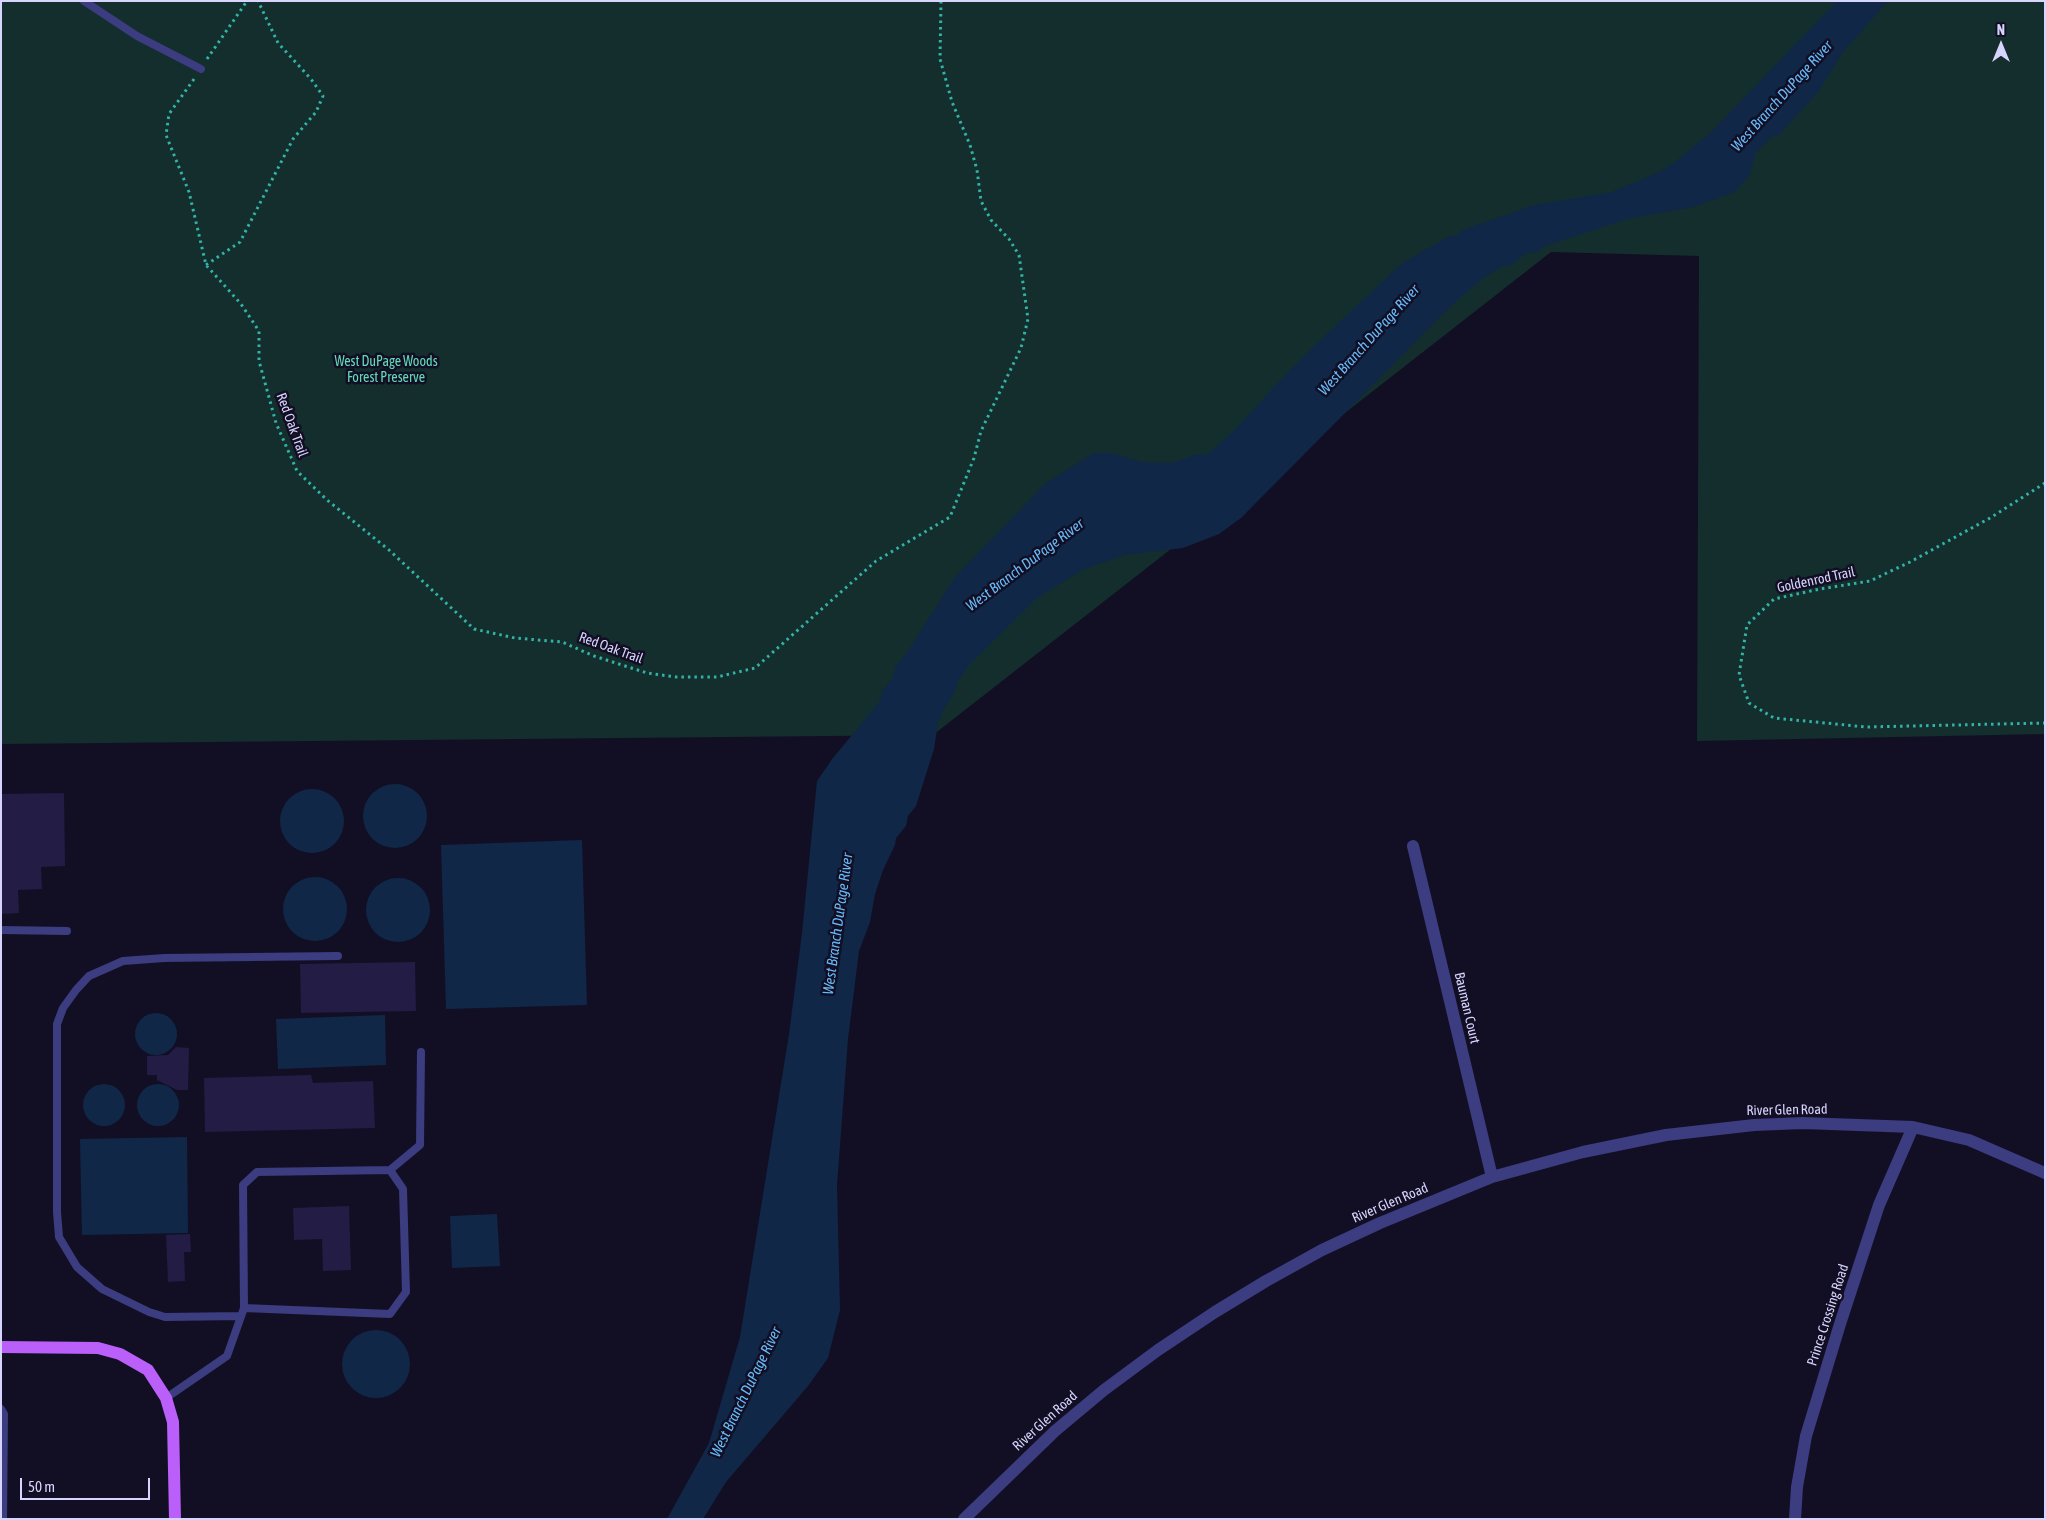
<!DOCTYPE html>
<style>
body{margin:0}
#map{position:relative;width:2046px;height:1520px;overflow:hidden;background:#120f24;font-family:"Asap Condensed",sans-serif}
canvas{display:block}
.frame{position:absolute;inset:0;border:2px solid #d7d4fd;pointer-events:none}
.north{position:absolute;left:1976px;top:20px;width:50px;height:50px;-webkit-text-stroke:4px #120f24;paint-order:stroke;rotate:0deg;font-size:14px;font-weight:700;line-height:20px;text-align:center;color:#d7d4fd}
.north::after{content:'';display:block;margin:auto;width:18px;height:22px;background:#d7d4fd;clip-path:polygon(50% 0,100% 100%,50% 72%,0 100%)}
.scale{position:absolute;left:20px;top:1478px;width:130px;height:22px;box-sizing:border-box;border:2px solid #d7d4fd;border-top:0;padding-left:6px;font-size:15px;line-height:18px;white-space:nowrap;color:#d7d4fd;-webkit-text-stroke:4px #120f24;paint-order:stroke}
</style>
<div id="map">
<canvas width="2046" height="1520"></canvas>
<div class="frame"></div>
<div class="north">N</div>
<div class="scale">50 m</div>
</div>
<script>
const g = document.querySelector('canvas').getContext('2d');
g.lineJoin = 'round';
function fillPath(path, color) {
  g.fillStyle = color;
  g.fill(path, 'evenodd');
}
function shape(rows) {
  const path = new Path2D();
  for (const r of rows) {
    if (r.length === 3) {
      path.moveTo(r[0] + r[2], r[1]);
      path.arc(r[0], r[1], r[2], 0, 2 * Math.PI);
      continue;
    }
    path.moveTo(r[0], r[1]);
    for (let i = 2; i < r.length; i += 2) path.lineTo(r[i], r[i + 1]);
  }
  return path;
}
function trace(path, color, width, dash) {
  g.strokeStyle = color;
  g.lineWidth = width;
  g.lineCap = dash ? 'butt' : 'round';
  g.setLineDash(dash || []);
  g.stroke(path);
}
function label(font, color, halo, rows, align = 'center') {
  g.font = font + ' "Asap Condensed",sans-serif';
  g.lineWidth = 5;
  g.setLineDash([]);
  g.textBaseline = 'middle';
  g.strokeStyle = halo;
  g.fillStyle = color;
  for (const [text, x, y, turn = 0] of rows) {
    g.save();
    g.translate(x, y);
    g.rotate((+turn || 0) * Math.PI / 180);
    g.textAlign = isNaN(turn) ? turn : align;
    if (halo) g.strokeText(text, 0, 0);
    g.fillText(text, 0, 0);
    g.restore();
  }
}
fillPath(shape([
 [1,1,2045,1,2045,734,1697,741,1699,256,1551,252,933,735,1,744]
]), '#132e2c');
fillPath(shape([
 [1837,1,1888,1,1843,52,1818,92,1778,136,1772,136,1755,154,1750,174,1735,192,1693,207,1627,219,1545,246,1537,252,1527,253,1509,266,1503,266,1483,278,1450,307,1241,518,1219,534,1183,548,1124,555,1082,570,1037,598,969,665,957,683,955,691,944,709,938,723,934,749,916,806,908,816,906,826,896,838,895,845,883,870,875,894,870,922,859,951,848,1039,837,1185,840,1310,828,1358,808,1386,726,1482,703,1519,667,1519,709,1443,740,1337,789,1034,802,933,817,781,833,758,880,701,882,691,892,679,896,666,906,654,955,577,1046,483,1094,453,1111,453,1142,462,1171,463,1198,454,1207,455,1236,429,1272,389,1311,349,1400,265,1418,254,1450,236,1456,236,1463,230,1534,205,1612,192,1659,172,1675,162,1711,132],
 [395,816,32],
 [312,821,32],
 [582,840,587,1005,446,1009,441,845],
 [315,909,32],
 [398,910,32],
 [156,1034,21],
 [385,1015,386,1065,278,1069,276,1019],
 [104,1105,21],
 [158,1105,21],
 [187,1137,188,1233,82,1235,80,1139],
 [497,1214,500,1266,452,1268,450,1216],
 [376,1364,34]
]), '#102748');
fillPath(shape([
 [64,793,65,866,41,867,42,889,18,890,19,913,1,914,1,794],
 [415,962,416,1011,301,1013,300,964],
 [176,1047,189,1048,188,1090,177,1090,157,1080,157,1075,147,1075,147,1056,168,1055],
 [311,1075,313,1083,373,1081,375,1128,205,1132,204,1078],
 [349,1206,351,1270,323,1271,322,1239,294,1240,293,1208],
 [190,1234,191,1252,184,1252,185,1281,168,1282,166,1235]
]), '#231c44');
trace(shape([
 [207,59,247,1],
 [194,79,169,114,166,135,189,192,206,265,241,304,259,331,259,361,276,423,297,471,327,500,389,550,474,629,515,638,562,642,594,656,647,673,676,677,717,677,755,668,876,561,950,517,974,458,981,431,1021,348,1028,319,1019,255,1009,239,991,220,981,201,977,170,970,145,952,102,940,59,941,1],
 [206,265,240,242,293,139,316,112,323,96,311,79,278,43,258,1],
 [2045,483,1990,518,1910,562,1870,581,1820,589,1774,599,1747,625,1739,675,1749,703,1774,718,1866,727,2045,723]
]), '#33b2a6', 3, [2.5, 4]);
trace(shape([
 [84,1,137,36,201,69],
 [1,930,67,931],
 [390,1170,420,1145,421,1052],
 [241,1316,165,1317,149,1312,102,1289,77,1267,59,1237,57,1212,57,1024,63,1008,76,990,89,976,123,961,164,958,338,956],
 [166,1398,227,1356,244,1308,390,1314,406,1292,403,1189,390,1170,257,1172,243,1185,244,1308],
 [1,1409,4,1414,3,1519]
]), '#3c3c81', 8);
trace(shape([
 [1413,846,1492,1177],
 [964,1519,1055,1431,1104,1390,1158,1350,1215,1312,1266,1281,1322,1250,1380,1223,1492,1177,1583,1152,1666,1135,1754,1125,1803,1123,1913,1127,1969,1140,2045,1173],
 [1795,1519,1797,1487,1806,1436,1840,1324,1879,1205,1913,1127]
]), '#3c3c81', 12);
trace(shape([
 [1,1347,98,1348,120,1354,148,1370,166,1398,173,1422,175,1519]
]), '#ba5ff9', 12);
label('14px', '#62dbb9', '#120f24', [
 ["West DuPage Woods",386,362],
 ["Forest Preserve",386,378]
]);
label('14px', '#d7d4fd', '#120f24', [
 ["Red Oak Trail",292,425,70],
 ["Goldenrod Trail",1816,580,-12],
 ["Red Oak Trail",611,648,20],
 ["Bauman Court",1467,1008,77],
 ["River Glen Road",1787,1110,-1],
 ["River Glen Road",1390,1203,-23],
 ["Prince Crossing Road",1828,1315,-72],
 ["River Glen Road",1045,1421,-42]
]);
label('italic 15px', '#66baf9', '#120f24', [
 ["West Branch DuPage River",1782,96,-48],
 ["West Branch DuPage River",1369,340,-48],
 ["West Branch DuPage River",1025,565,-37],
 ["West Branch DuPage River",838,924,-82],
 ["West Branch DuPage River",746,1392,-64]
]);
</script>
